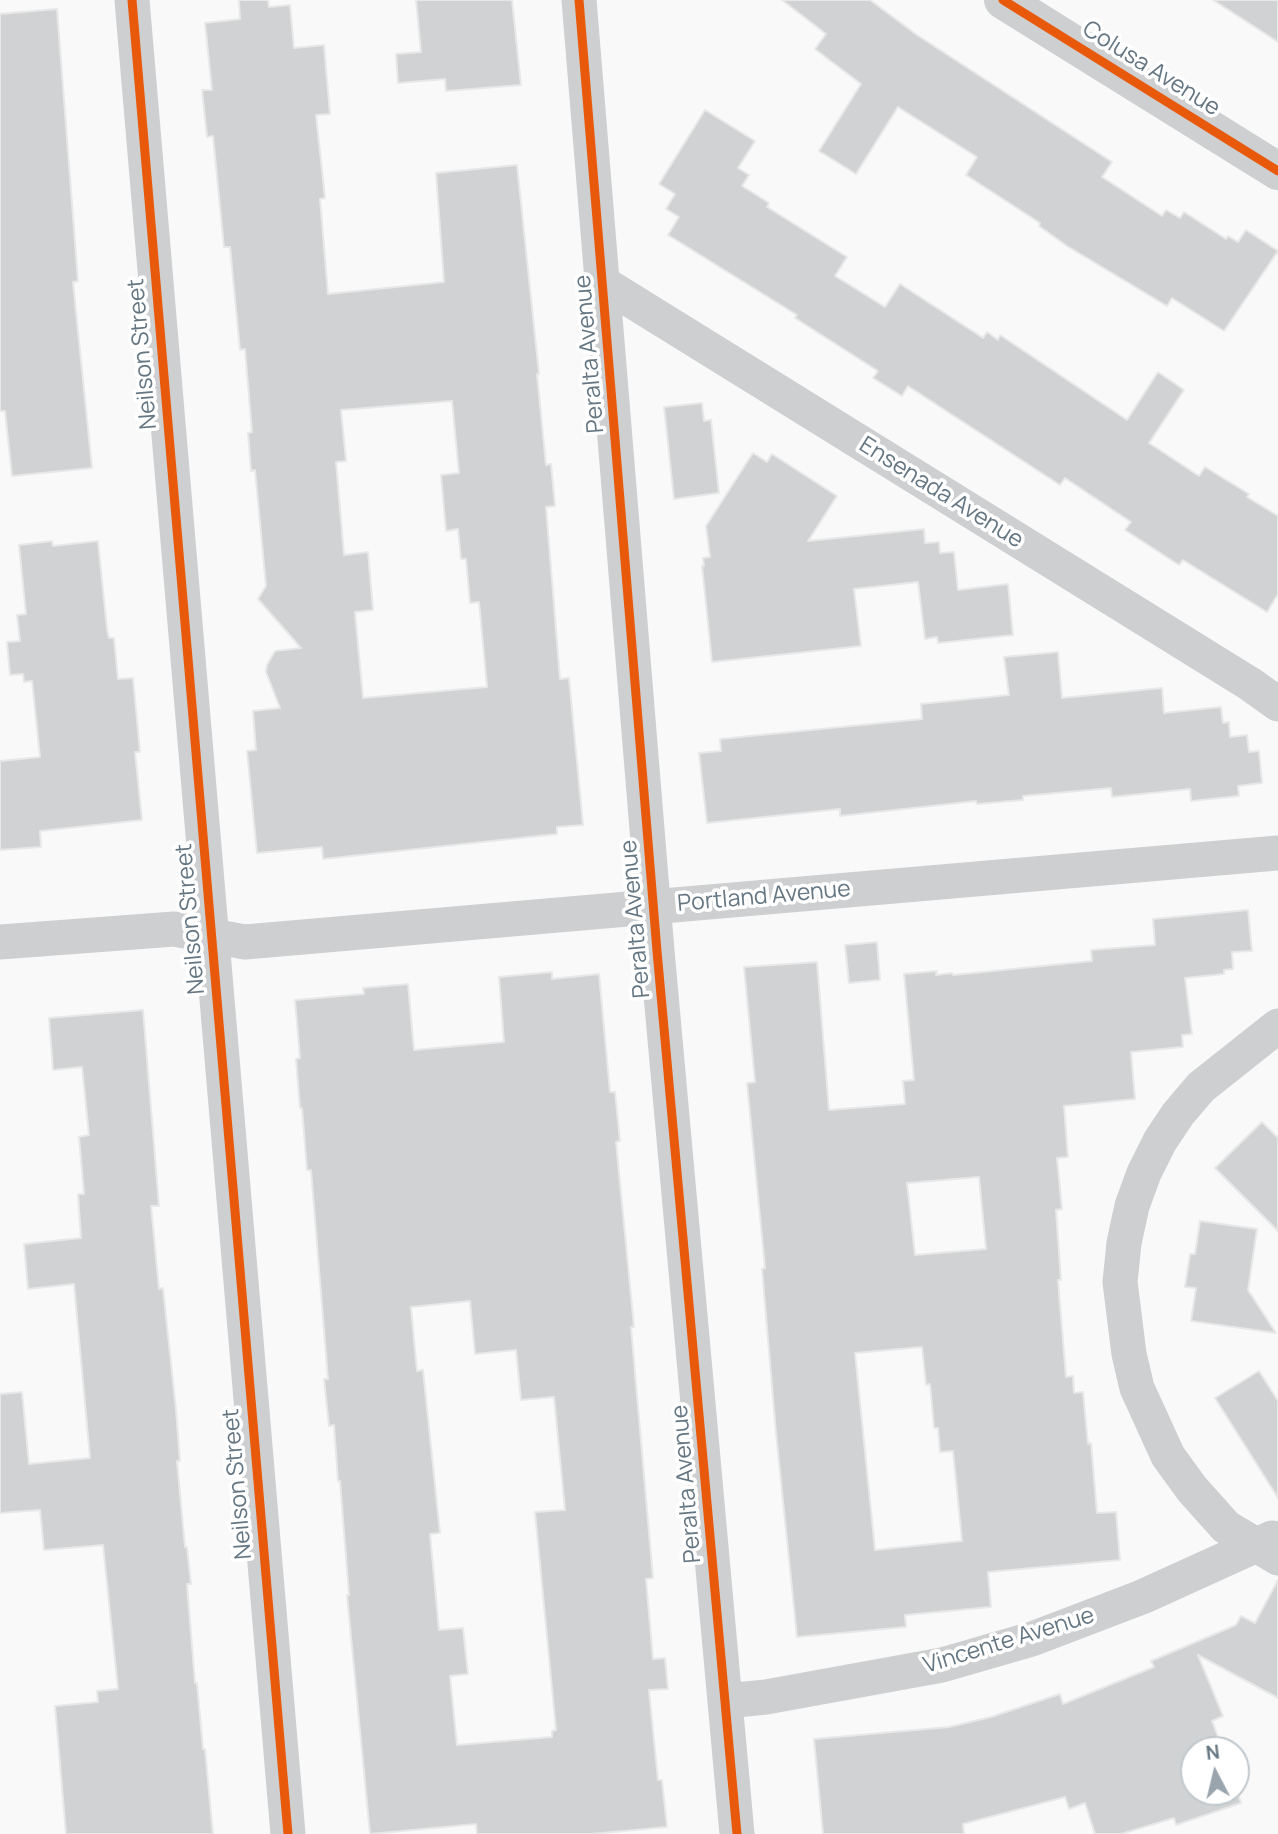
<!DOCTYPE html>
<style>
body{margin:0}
#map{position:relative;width:1278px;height:1834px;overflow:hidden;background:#f9f9f9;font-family:Manrope,sans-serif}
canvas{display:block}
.north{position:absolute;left:1180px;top:1736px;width:70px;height:70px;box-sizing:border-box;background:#fff;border:2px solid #c1c8cd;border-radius:50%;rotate:353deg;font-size:19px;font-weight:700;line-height:28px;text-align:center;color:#657683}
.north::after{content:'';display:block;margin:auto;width:24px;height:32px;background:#99a4ac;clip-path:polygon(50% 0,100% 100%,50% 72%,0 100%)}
</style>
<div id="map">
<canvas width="1278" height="1834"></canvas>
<div class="north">N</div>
</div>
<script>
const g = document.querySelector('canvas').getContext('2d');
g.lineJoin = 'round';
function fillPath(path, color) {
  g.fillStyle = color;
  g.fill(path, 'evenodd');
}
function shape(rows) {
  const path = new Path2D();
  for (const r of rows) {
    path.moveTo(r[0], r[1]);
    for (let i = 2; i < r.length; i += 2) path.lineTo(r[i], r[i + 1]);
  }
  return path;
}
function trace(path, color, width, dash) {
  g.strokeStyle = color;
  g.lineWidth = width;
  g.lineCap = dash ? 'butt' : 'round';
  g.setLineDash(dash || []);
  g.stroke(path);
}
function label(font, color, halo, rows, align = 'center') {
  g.font = font + ' Manrope,sans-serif';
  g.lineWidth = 7;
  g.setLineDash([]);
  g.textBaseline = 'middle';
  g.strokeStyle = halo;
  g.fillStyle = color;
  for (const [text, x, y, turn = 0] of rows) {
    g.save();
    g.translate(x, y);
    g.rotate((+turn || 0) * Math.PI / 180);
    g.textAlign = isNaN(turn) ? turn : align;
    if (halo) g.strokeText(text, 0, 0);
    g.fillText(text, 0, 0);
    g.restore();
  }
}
const building = shape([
 [239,0,268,0,269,7,290,5,294,48,324,45,330,114,316,115,325,198,320,199,328,294,444,282,436,173,517,165,539,374,537,374,546,465,551,464,555,506,546,507,560,679,569,678,583,825,557,827,557,834,323,859,322,847,257,853,247,751,256,750,253,711,280,708,266,672,267,665,275,651,301,648,258,599,266,586,255,470,251,471,248,433,252,432,245,349,240,350,230,247,224,247,213,136,207,137,202,90,212,90,205,23,240,19,239,0],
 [452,401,459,473,441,475,446,531,458,529,461,559,466,559,470,603,479,602,487,687,363,698,355,612,373,610,368,552,344,555,336,462,346,461,341,410,452,401],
 [416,0,512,0,521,85,446,91,445,79,398,83,396,54,421,52,416,0],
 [782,0,870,0,917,35,1112,162,1102,177,1162,216,1166,210,1180,218,1184,212,1226,239,1228,236,1238,242,1246,230,1278,251,1224,331,1172,298,1167,306,1067,246,1039,226,1040,223,966,175,977,157,898,107,856,174,819,151,861,84,815,49,826,34,782,0],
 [1213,0,1278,0,1278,42,1213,0],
 [57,9,78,281,73,282,92,468,12,476,5,411,0,411,0,14,57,9],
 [705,110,755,141,738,168,749,175,742,186,769,203,767,207,847,257,835,276,885,307,900,284,983,338,987,332,998,340,1000,335,1127,420,1158,372,1184,390,1149,443,1199,476,1205,467,1249,494,1247,497,1278,516,1278,594,1267,612,1183,560,1179,565,1125,530,1131,522,1065,478,1060,485,908,386,902,396,873,378,878,371,795,318,797,315,668,235,679,217,666,209,675,194,659,184,705,110],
 [702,403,704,421,711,420,719,493,674,499,664,407,702,403],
 [753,453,767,462,772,454,837,496,808,541,924,529,925,543,939,542,940,553,954,552,958,590,1008,584,1013,635,938,643,937,637,925,639,918,582,854,589,861,646,712,662,702,566,704,566,703,558,710,557,706,526,753,453],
 [52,541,53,546,98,541,107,629,109,638,114,638,118,679,133,678,140,752,135,752,142,820,40,831,41,847,0,850,0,761,40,757,32,681,24,682,23,674,10,675,7,642,20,641,17,615,26,614,19,545,52,541],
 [1058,652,1062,698,1162,688,1164,713,1221,707,1223,723,1229,722,1230,737,1247,735,1249,752,1259,751,1262,783,1238,786,1239,796,1191,801,1190,789,1112,797,1111,788,1023,796,1023,800,977,804,976,801,840,816,840,809,707,823,699,753,721,751,720,739,922,719,921,704,1009,695,1004,657,1058,652],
 [1248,910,1252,951,1232,952,1233,969,1224,970,1224,974,1185,978,1192,1034,1182,1035,1183,1047,1131,1052,1135,1099,1064,1106,1068,1157,1057,1158,1062,1209,1056,1210,1061,1280,1058,1280,1066,1377,1073,1376,1074,1393,1083,1392,1088,1444,1091,1443,1097,1513,1116,1512,1120,1560,988,1572,991,1607,905,1615,906,1627,797,1637,776,1433,762,1269,765,1268,747,1083,755,1082,744,967,817,962,829,1110,905,1104,903,1081,914,1080,904,974,937,971,936,975,952,973,953,975,1092,961,1091,950,1155,945,1153,919,1248,910],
 [979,1177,986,1249,915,1255,907,1183,979,1177],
 [922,1347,926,1385,930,1384,934,1428,938,1428,940,1452,953,1451,962,1541,875,1550,855,1353,922,1347],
 [877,942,880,980,849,983,845,945,877,942],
 [552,972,552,979,599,974,610,1092,615,1092,620,1141,616,1142,634,1327,631,1327,653,1578,646,1579,653,1659,665,1658,668,1689,649,1690,658,1780,662,1780,667,1827,591,1834,477,1834,476,1824,370,1834,347,1595,349,1595,340,1481,338,1481,334,1425,329,1426,324,1379,328,1379,311,1170,307,1170,302,1108,300,1108,296,1059,300,1058,295,1000,364,994,363,988,408,984,414,1050,504,1042,499,977,552,972],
 [470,1301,475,1354,516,1350,521,1400,554,1397,565,1510,535,1512,556,1730,552,1731,552,1737,457,1745,450,1676,468,1674,463,1628,439,1630,430,1534,440,1533,423,1370,417,1371,411,1307,470,1301],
 [143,1010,159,1206,151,1206,159,1289,163,1288,176,1410,180,1461,177,1461,185,1547,187,1547,191,1584,187,1584,195,1683,197,1683,203,1749,205,1749,213,1834,66,1834,55,1706,98,1702,97,1691,118,1689,103,1545,44,1550,40,1510,0,1513,0,1394,22,1392,29,1464,90,1458,74,1284,28,1289,24,1244,81,1238,78,1194,84,1194,79,1137,89,1135,82,1067,53,1070,49,1018,143,1010],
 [1262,1122,1278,1138,1278,1231,1215,1168,1262,1122],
 [1200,1221,1257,1229,1248,1290,1276,1333,1191,1321,1196,1288,1185,1287,1190,1254,1195,1254,1200,1221],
 [1259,1371,1278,1401,1278,1498,1215,1398,1259,1371],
 [1278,1580,1278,1698,1198,1655,1223,1716,1212,1721,1223,1750,1194,1750,1194,1792,1236,1792,1236,1788,1241,1803,1176,1825,1174,1818,1121,1834,1095,1834,1085,1803,1069,1809,1065,1797,963,1824,964,1834,823,1834,814,1739,949,1727,991,1717,1060,1694,1063,1704,1154,1667,1151,1661,1236,1625,1241,1616,1255,1623,1278,1580]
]);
fillPath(building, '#d0d2d3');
trace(building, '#e8e8e8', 2);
trace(shape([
 [132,0,288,1834],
 [579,0,657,951,737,1834],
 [603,283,1250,684,1278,704],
 [0,942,174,929,245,942,1278,853],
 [1278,1026,1201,1087,1178,1114,1160,1141,1144,1173,1132,1206,1124,1243,1120,1282,1129,1354,1137,1388,1168,1456,1192,1489,1226,1527,1278,1558],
 [726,1701,766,1697,942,1665,1032,1639,1142,1597,1272,1538]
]), '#cecfd0', 35);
trace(shape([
 [1003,0,1278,171]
]), '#cecfd0', 38);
trace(shape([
 [132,0,288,1834],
 [579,0,657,951,737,1834],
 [1003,0,1278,171]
]), '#e8590c', 9);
label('23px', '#657683', '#fff', [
 ["Colusa Avenue",1151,69,32],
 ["Neilson Street",143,354,-95],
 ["Peralta Avenue",590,354,-95],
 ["Ensenada Avenue",941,493,32],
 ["Portland Avenue",764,897,-5],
 ["Neilson Street",191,919,-95],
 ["Peralta Avenue",636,919,-95],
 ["Neilson Street",238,1484,-95],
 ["Peralta Avenue",687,1484,-95],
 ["Vincente Avenue",1009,1641,-17]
]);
</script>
